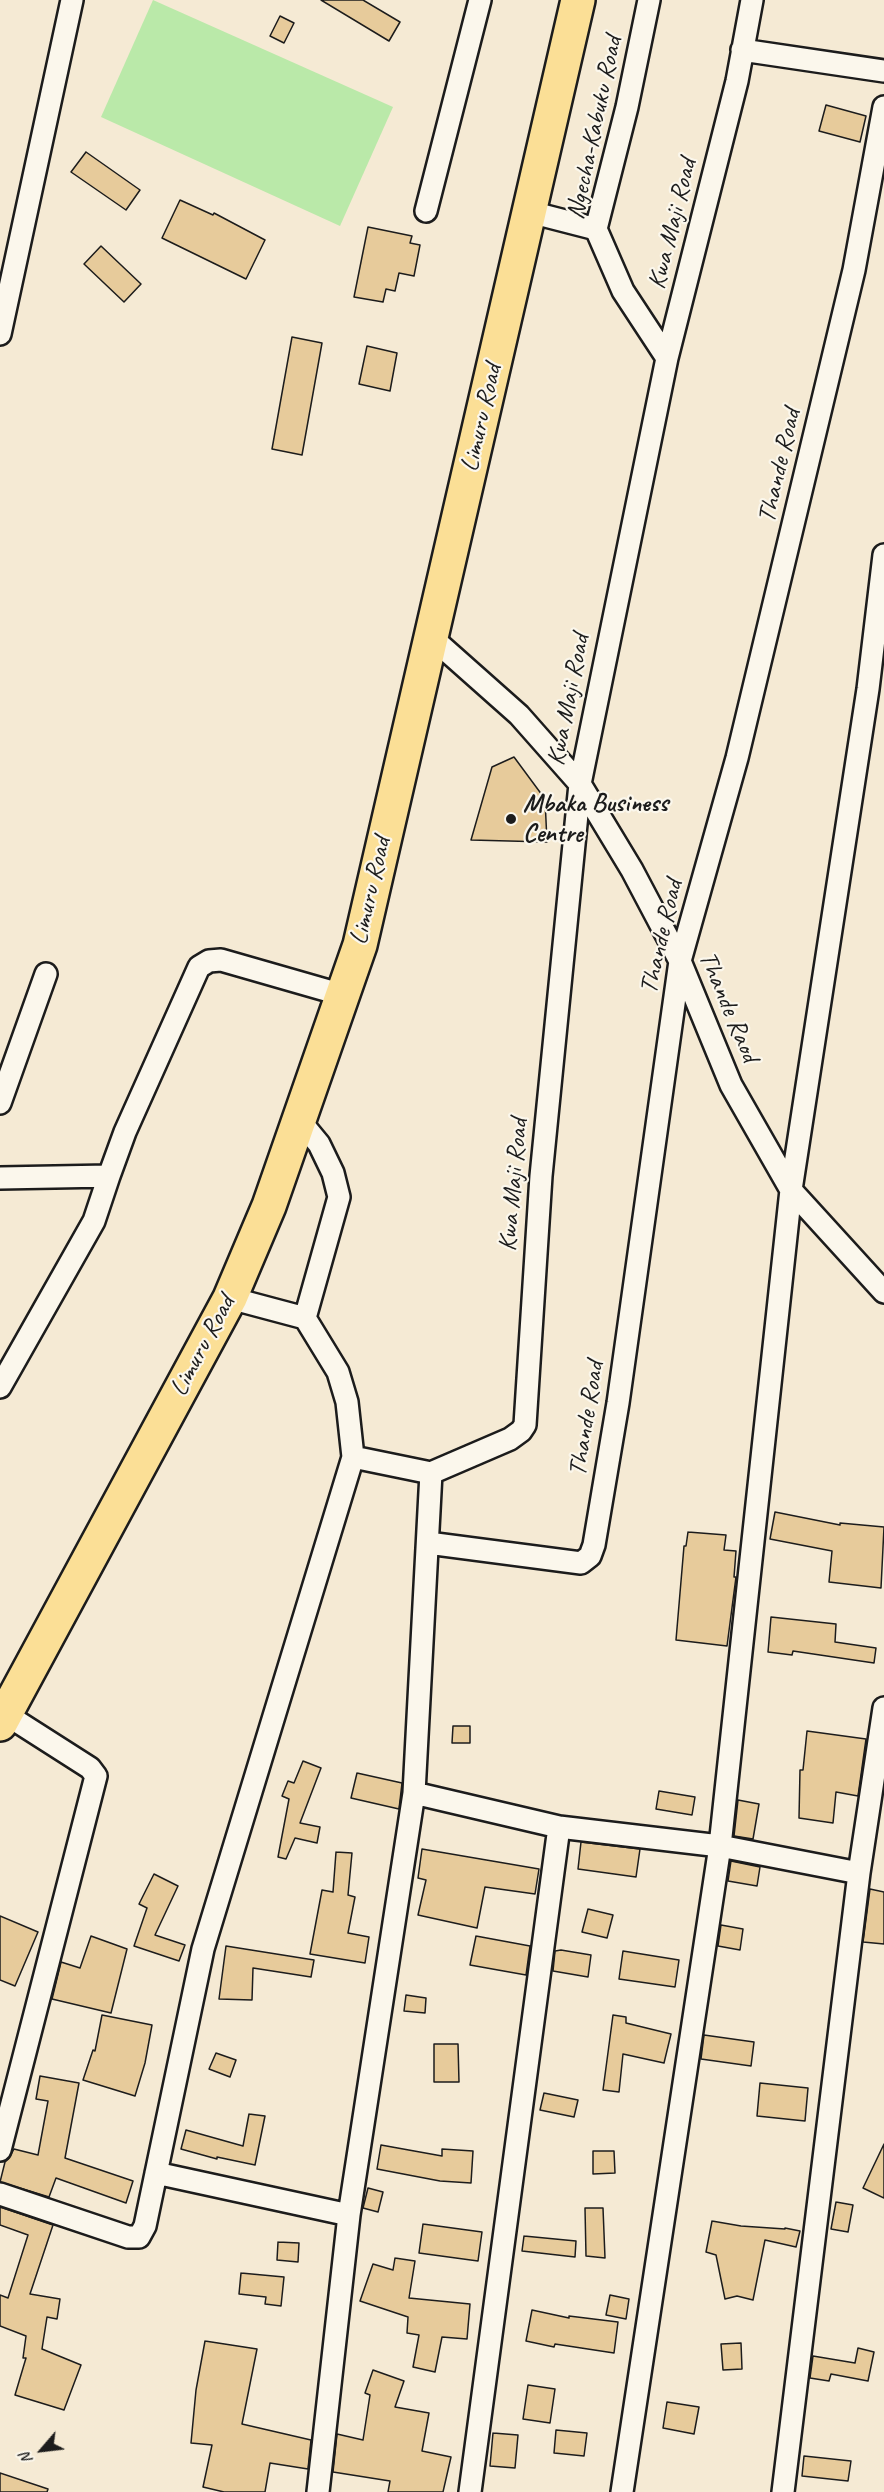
<!DOCTYPE html>
<style>
body{margin:0}
#map{position:relative;width:884px;height:2492px;overflow:hidden;background:#f5ead4;font-family:Caveat,sans-serif}
canvas{display:block}
.north{position:absolute;left:12px;top:2420px;width:60px;height:60px;-webkit-text-stroke:4px #fbf7ec;paint-order:stroke;rotate:242deg;font-size:16px;font-weight:700;line-height:24px;text-align:center;color:#1c1c1c}
.north::after{content:'';display:block;margin:auto;width:21px;height:27px;background:#1c1c1c;clip-path:polygon(50% 0,100% 100%,50% 72%,0 100%)}
</style>
<div id="map">
<canvas width="884" height="2492"></canvas>
<div class="north">N</div>
</div>
<script>
const g = document.querySelector('canvas').getContext('2d');
g.lineJoin = 'round';
function fillPath(path, color) {
  g.fillStyle = color;
  g.fill(path, 'evenodd');
}
function shape(rows) {
  const path = new Path2D();
  for (const r of rows) {
    path.moveTo(r[0], r[1]);
    for (let i = 2; i < r.length; i += 2) path.lineTo(r[i], r[i + 1]);
  }
  return path;
}
function trace(path, color, width, dash) {
  g.strokeStyle = color;
  g.lineWidth = width;
  g.lineCap = dash ? 'butt' : 'round';
  g.setLineDash(dash || []);
  g.stroke(path);
}
function label(font, color, halo, rows, align = 'center') {
  g.font = font + ' Caveat,sans-serif';
  g.lineWidth = 4.5;
  g.setLineDash([]);
  g.textBaseline = 'middle';
  g.strokeStyle = halo;
  g.fillStyle = color;
  for (const [text, x, y, turn = 0] of rows) {
    g.save();
    g.translate(x, y);
    g.rotate((+turn || 0) * Math.PI / 180);
    g.textAlign = isNaN(turn) ? turn : align;
    if (halo) g.strokeText(text, 0, 0);
    g.fillText(text, 0, 0);
    g.restore();
  }
}
fillPath(shape([
 [153,0,393,107,340,226,101,117]
]), '#bae9a9');
const building = shape([
 [321,0,363,0,400,22,389,41,321,0],
 [280,16,294,23,284,43,270,36,280,16],
 [826,105,866,116,860,142,819,131,826,105],
 [86,152,140,190,126,210,71,172,86,152],
 [180,200,213,215,214,213,265,240,246,279,162,238,180,200],
 [368,227,412,236,410,243,420,245,414,276,399,273,395,291,386,289,383,302,354,297,368,227],
 [101,246,141,284,124,302,84,264,101,246],
 [292,337,322,343,302,455,272,449,292,337],
 [367,346,397,353,390,391,359,384,367,346],
 [514,757,545,799,547,842,471,840,492,767,514,757],
 [775,1512,840,1525,840,1523,884,1527,881,1588,829,1582,832,1551,770,1539,775,1512],
 [688,1532,726,1535,724,1550,736,1551,734,1577,736,1577,727,1646,676,1640,684,1546,686,1546,688,1532],
 [771,1617,836,1624,835,1642,876,1648,874,1663,793,1651,792,1655,768,1652,771,1617],
 [453,1726,470,1726,470,1743,452,1743,453,1726],
 [807,1731,866,1739,858,1796,836,1792,833,1823,799,1818,800,1770,803,1770,807,1731],
 [303,1761,321,1768,300,1823,320,1827,317,1843,295,1838,286,1859,278,1857,289,1799,282,1796,288,1781,294,1783,303,1761],
 [357,1773,402,1783,399,1809,351,1798,357,1773],
 [659,1791,695,1797,692,1815,656,1809,659,1791],
 [738,1800,759,1804,753,1839,734,1836,738,1800],
 [581,1842,640,1849,636,1877,578,1869,581,1842],
 [422,1849,539,1869,535,1894,485,1887,477,1928,418,1915,426,1880,418,1878,422,1849],
 [336,1852,352,1853,348,1895,355,1897,348,1933,369,1937,365,1963,310,1954,322,1890,333,1892,336,1852],
 [731,1861,760,1867,757,1886,728,1881,731,1861],
 [154,1874,178,1886,155,1935,185,1945,179,1961,134,1946,147,1908,139,1904,154,1874],
 [870,1889,884,1892,884,1944,863,1942,870,1889],
 [588,1909,613,1915,607,1938,582,1932,588,1909],
 [0,1916,38,1932,15,1986,0,1980,0,1916],
 [721,1925,743,1929,740,1950,718,1946,721,1925],
 [91,1936,127,1949,111,2013,52,1999,61,1962,80,1968,91,1936],
 [476,1936,530,1946,526,1975,470,1965,476,1936],
 [226,1946,314,1960,311,1977,253,1968,252,2000,219,1999,226,1946],
 [561,1950,591,1955,588,1977,553,1971,555,1951,561,1950],
 [623,1951,679,1960,675,1987,619,1979,623,1951],
 [406,1995,426,1998,425,2013,404,2011,406,1995],
 [102,2015,152,2025,145,2063,135,2096,83,2080,93,2050,95,2051,102,2015],
 [613,2015,626,2017,626,2023,671,2034,664,2063,623,2054,619,2092,603,2090,613,2015],
 [704,2035,754,2042,751,2066,701,2059,704,2035],
 [434,2044,458,2044,459,2082,434,2082,434,2044],
 [216,2053,236,2060,230,2077,209,2069,216,2053],
 [40,2076,79,2083,65,2158,133,2181,126,2203,56,2178,49,2197,0,2182,5,2162,9,2158,14,2149,38,2155,48,2101,36,2099,40,2076],
 [760,2083,808,2088,805,2121,757,2116,760,2083],
 [544,2093,578,2100,574,2117,540,2110,544,2093],
 [249,2114,265,2116,255,2165,217,2157,217,2159,181,2149,186,2130,243,2146,249,2114],
 [884,2144,884,2198,863,2188,884,2144],
 [381,2145,442,2156,442,2149,473,2151,471,2183,440,2181,377,2169,381,2145],
 [593,2151,614,2151,615,2173,593,2174,593,2151],
 [368,2188,383,2192,378,2212,363,2208,368,2188],
 [836,2202,853,2205,848,2232,831,2229,836,2202],
 [0,2207,53,2225,30,2294,60,2299,57,2319,47,2317,42,2349,81,2365,64,2410,15,2395,26,2358,23,2358,26,2336,0,2326,0,2295,8,2298,28,2235,0,2225,0,2207],
 [585,2208,603,2208,605,2258,586,2256,585,2208],
 [712,2221,741,2226,785,2229,785,2228,800,2231,796,2247,765,2240,753,2300,737,2296,725,2299,716,2255,706,2252,712,2221],
 [423,2224,482,2232,478,2261,419,2253,423,2224],
 [524,2236,576,2241,575,2257,522,2251,524,2236],
 [278,2242,299,2243,298,2262,277,2260,278,2242],
 [395,2258,415,2261,409,2298,470,2304,467,2339,442,2337,435,2372,413,2367,419,2335,407,2333,408,2317,360,2301,373,2264,393,2270,395,2258],
 [241,2273,284,2277,281,2306,265,2304,266,2297,239,2294,241,2273],
 [610,2295,629,2299,626,2319,606,2315,610,2295],
 [532,2310,569,2318,569,2316,618,2322,614,2353,555,2344,554,2347,526,2341,532,2310],
 [205,2341,257,2349,242,2424,311,2440,308,2469,270,2463,265,2492,224,2492,203,2487,212,2445,191,2443,196,2390,205,2341],
 [741,2343,742,2369,723,2370,721,2344,741,2343],
 [858,2348,874,2352,868,2381,831,2374,829,2381,810,2378,813,2356,855,2363,858,2348],
 [373,2370,404,2381,395,2407,429,2413,422,2451,451,2457,443,2492,388,2492,390,2481,333,2472,337,2434,363,2440,370,2395,365,2393,373,2370],
 [528,2385,555,2389,550,2423,523,2419,528,2385],
 [667,2402,699,2407,694,2434,663,2428,667,2402],
 [556,2430,587,2433,584,2456,554,2453,556,2430],
 [493,2433,518,2435,515,2468,490,2466,493,2433],
 [804,2456,851,2461,848,2481,802,2476,804,2456],
 [0,2473,48,2489,47,2492,0,2492,0,2473]
]);
fillPath(building, '#e7cb9b');
trace(building, '#1c1c1c', 1.5);
const minor = shape([
 [649,0,627,107,596,229,623,291,667,358],
 [742,50,884,71],
 [426,211,480,0],
 [530,212,596,229],
 [0,334,72,0],
 [430,636,519,715,580,784,632,870,680,961,731,1085,791,1190,884,1292],
 [0,1103,46,974],
 [0,1178,109,1176,125,1132,199,967,209,961,221,960,343,995],
 [230,1298,305,1318],
 [0,1387,94,1221,109,1176],
 [353,1457,431,1473],
 [431,1473,510,1439,521,1431,525,1425,541,1176,580,784,667,358,737,81,752,0],
 [428,1543,581,1563,590,1556,594,1545,618,1403,680,961,737,758,854,270,884,107],
 [414,1793,559,1827,720,1846,859,1873],
 [0,2150,96,1776,90,1768,7,1715],
 [156,2173,349,2215],
 [0,2194,128,2237,139,2237,145,2226,203,1949,353,1457,347,1402,338,1372,305,1318,339,1197,333,1173,319,1144,300,1121],
 [318,2492,349,2215,414,1793,431,1473],
 [470,2492,559,1827],
 [622,2492,720,1846,791,1190,868,689,884,555],
 [783,2492,859,1873,884,1708]
]);
const trunk = shape([
 [0,1724,230,1298,269,1206,360,945,578,0]
]);
trace(minor, '#1c1c1c', 26);
trace(trunk, '#1c1c1c', 38);
trace(minor, '#fbf7ec', 21);
trace(trunk, '#fbdf96', 33);
for (const [x, y, r, color] of [
 [511,819,6,"#1c1c1c"]
]) {
  const dot = new Path2D();
  dot.arc(x, y, r, 0, 2 * Math.PI);
  g.fillStyle = color;
  g.fill(dot);
  trace(dot, '#fbf7ec', 2);
}
label('26px', '#1c1c1c', '#fbf7ec', [
 ["Ngecha-Kabuku Road",595,128,-78],
 ["Kwa Maji Road",673,224,-76],
 ["Limuru Road",482,418,-77],
 ["Thande Road",780,466,-77],
 ["Kwa Maji Road",569,700,-79],
 ["Limuru Road",371,891,-77],
 ["Thande Road",662,937,-77],
 ["Thande Raod",728,1007,67],
 ["Kwa Maji Road",514,1185,-85],
 ["Limuru Road",203,1346,-62],
 ["Thande Road",587,1419,-81]
]);
label('bold 26px', '#1c1c1c', '#fbf7ec', [
 ["Mbaka Business",523,804],
 ["Centre",523,834]
], 'left');
</script>
